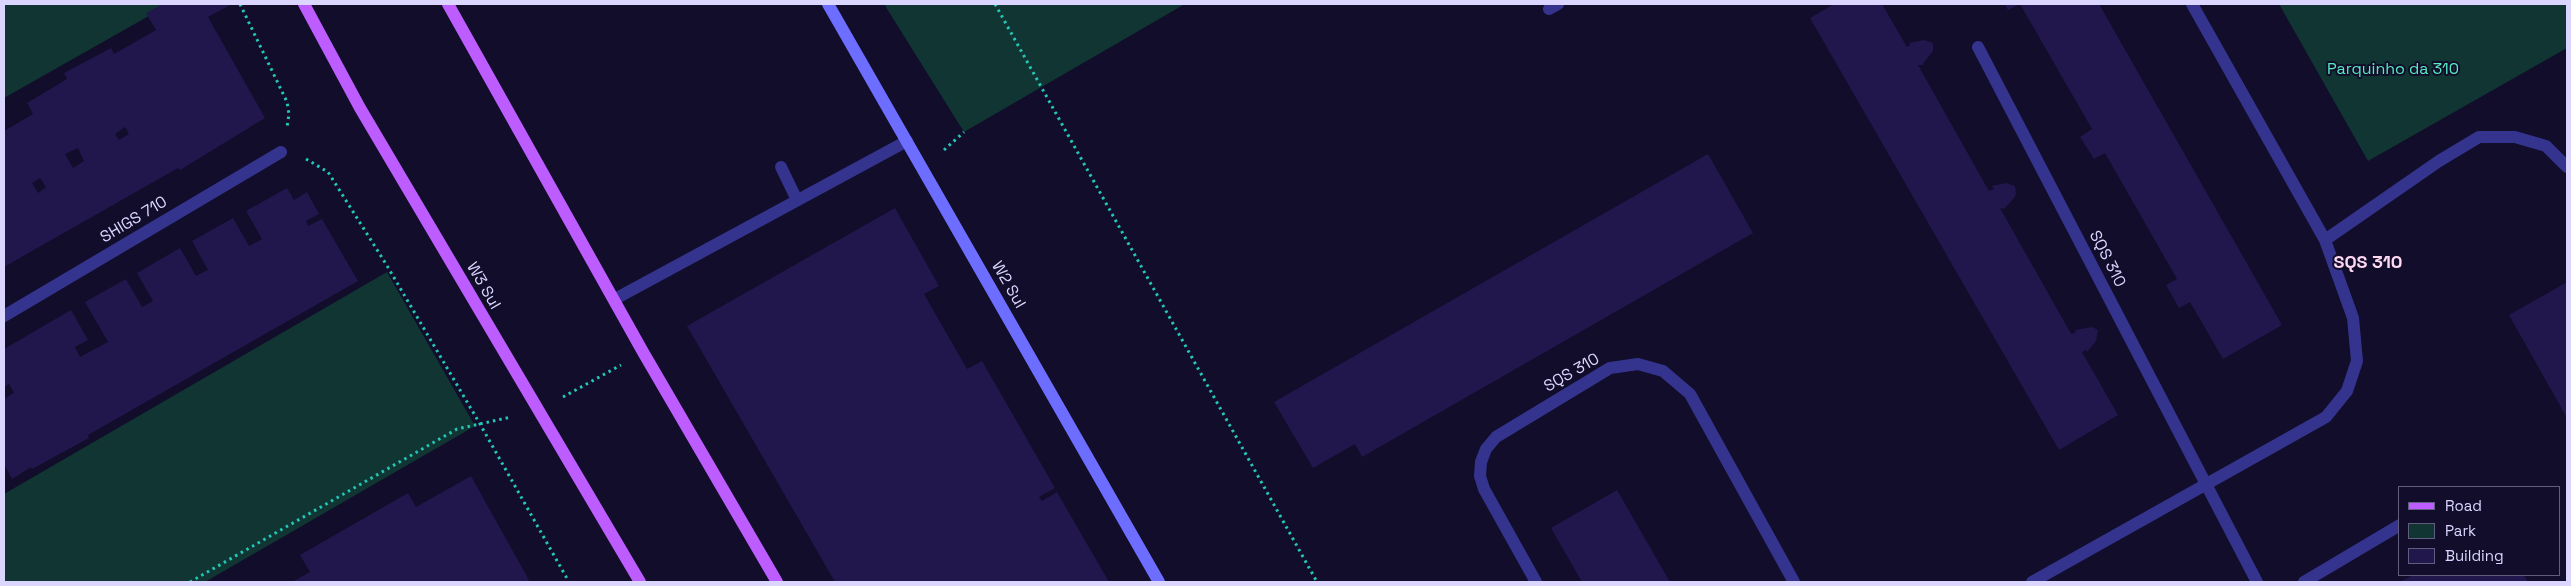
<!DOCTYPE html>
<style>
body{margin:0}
#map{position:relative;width:2571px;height:586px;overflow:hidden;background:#110d2a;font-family:"Space Grotesk",sans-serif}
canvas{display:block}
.frame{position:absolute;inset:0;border:5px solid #dad6ff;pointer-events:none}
.legend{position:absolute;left:2398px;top:486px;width:162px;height:90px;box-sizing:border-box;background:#110d2a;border:1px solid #615d7f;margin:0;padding:6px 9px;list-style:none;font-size:15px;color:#dad6ff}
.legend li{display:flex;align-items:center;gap:10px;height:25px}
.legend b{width:25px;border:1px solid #615d7f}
</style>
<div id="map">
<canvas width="2571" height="586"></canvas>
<div class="frame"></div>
<ul class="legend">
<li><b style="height:6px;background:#be5dff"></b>Road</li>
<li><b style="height:14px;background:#103532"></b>Park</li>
<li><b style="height:14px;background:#21174d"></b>Building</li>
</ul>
</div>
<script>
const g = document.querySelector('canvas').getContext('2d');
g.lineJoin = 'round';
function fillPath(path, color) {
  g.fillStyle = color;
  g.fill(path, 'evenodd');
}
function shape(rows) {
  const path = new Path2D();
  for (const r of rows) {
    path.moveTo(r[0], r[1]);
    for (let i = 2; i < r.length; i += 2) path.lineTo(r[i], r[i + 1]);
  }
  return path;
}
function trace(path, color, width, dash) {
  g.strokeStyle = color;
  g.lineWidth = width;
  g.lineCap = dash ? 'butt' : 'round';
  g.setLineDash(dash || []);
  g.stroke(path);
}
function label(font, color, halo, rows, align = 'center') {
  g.font = font + ' "Space Grotesk",sans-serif';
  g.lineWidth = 4;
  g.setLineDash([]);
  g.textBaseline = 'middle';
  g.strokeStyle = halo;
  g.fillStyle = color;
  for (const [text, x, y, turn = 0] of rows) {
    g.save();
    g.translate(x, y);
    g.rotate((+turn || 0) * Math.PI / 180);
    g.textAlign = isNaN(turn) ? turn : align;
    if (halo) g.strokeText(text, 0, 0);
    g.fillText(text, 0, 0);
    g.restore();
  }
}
fillPath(shape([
 [4,4,170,4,4,98],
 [884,4,1185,4,964,132],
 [2279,4,2567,4,2567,48,2368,161],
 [387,272,475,426,205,582,4,582,4,494]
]), '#103532');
fillPath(shape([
 [163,4,232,4,208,17,265,118,180,170,178,168,4,267,4,131,33,114,27,103,67,79,64,73,111,48,114,54,156,30,146,13],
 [125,127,129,134,119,140,115,134],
 [78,148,84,161,73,168,65,154],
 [40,178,46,187,38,193,32,183],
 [1834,4,1882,4,1907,47,1910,45,1909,43,1924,40,1933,43,1933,51,1922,65,1918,65,1989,191,1994,189,1992,186,2006,183,2015,186,2016,194,2014,198,2004,209,2000,208,2070,332,2072,334,2076,332,2075,330,2092,327,2098,330,2096,341,2087,352,2086,350,2082,352,2118,415,2059,450,1810,18],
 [2005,4,2099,4,2282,325,2223,359,2190,302,2179,308,2166,285,2177,279,2105,153,2094,159,2080,137,2092,129,2020,4,2008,10],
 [1708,154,1753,233,1362,457,1355,444,1313,468,1274,402],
 [287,188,294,200,307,192,319,214,306,221,308,226,322,219,358,281,88,435,89,438,32,469,31,467,12,479,4,464,4,399,14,393,9,384,4,387,4,349,71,310,88,340,75,347,80,357,108,342,85,302,126,279,142,307,153,301,137,273,180,248,196,276,208,270,192,241,233,218,249,246,262,239,246,211],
 [895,208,939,286,924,294,967,369,982,361,1055,488,1039,497,1042,501,1057,492,1109,582,835,582,702,352,687,326],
 [2567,282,2567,418,2509,315],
 [471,476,529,580,525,582,292,582,310,572,300,555,408,493,416,507],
 [1617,490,1670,582,1582,582,1551,528],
 [2413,575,2524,575,2528,582,2400,582]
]), '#21174d');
trace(shape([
 [240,4,287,102,289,114,287,127],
 [995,4,1317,582],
 [944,150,964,132],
 [306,159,328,172,386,264,480,424,569,582],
 [563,397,621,365],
 [190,582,457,429,511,417]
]), '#23c7b8', 3, [2.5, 4]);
trace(shape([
 [781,167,797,200],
 [615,299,907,141]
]), '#34348e', 12);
trace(shape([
 [2192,4,2325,240,2439,161,2479,137,2515,137,2546,146,2567,167],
 [1549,9,1558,4],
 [1978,47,2257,582],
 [4,316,281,152],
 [1536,582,1484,489,1480,476,1481,462,1486,449,1496,437,1610,368,1638,364,1663,371,1690,394,1794,582],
 [2032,582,2326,417,2347,391,2357,361,2353,318,2325,240],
 [2304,582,2400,525]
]), '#34348e', 12);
trace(shape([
 [828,4,1159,582]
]), '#6d6eff', 12);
trace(shape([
 [304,4,360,108,640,582],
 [448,4,643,352,777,582]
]), '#be5dff', 12);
label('16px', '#55ecc2', '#110d2a', [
 ["Parquinho da 310",2393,70]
]);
label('16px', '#dad6ff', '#110d2a', [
 ["SHIGS 710",134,220,-31],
 ["SQS 310",2107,259,63],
 ["W2 Sul",1008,285,60],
 ["W3 Sul",483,286,60],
 ["SQS 310",1572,373,-30]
]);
label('bold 18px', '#ffd8f2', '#110d2a', [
 ["SQS 310",2368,263]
]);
</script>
